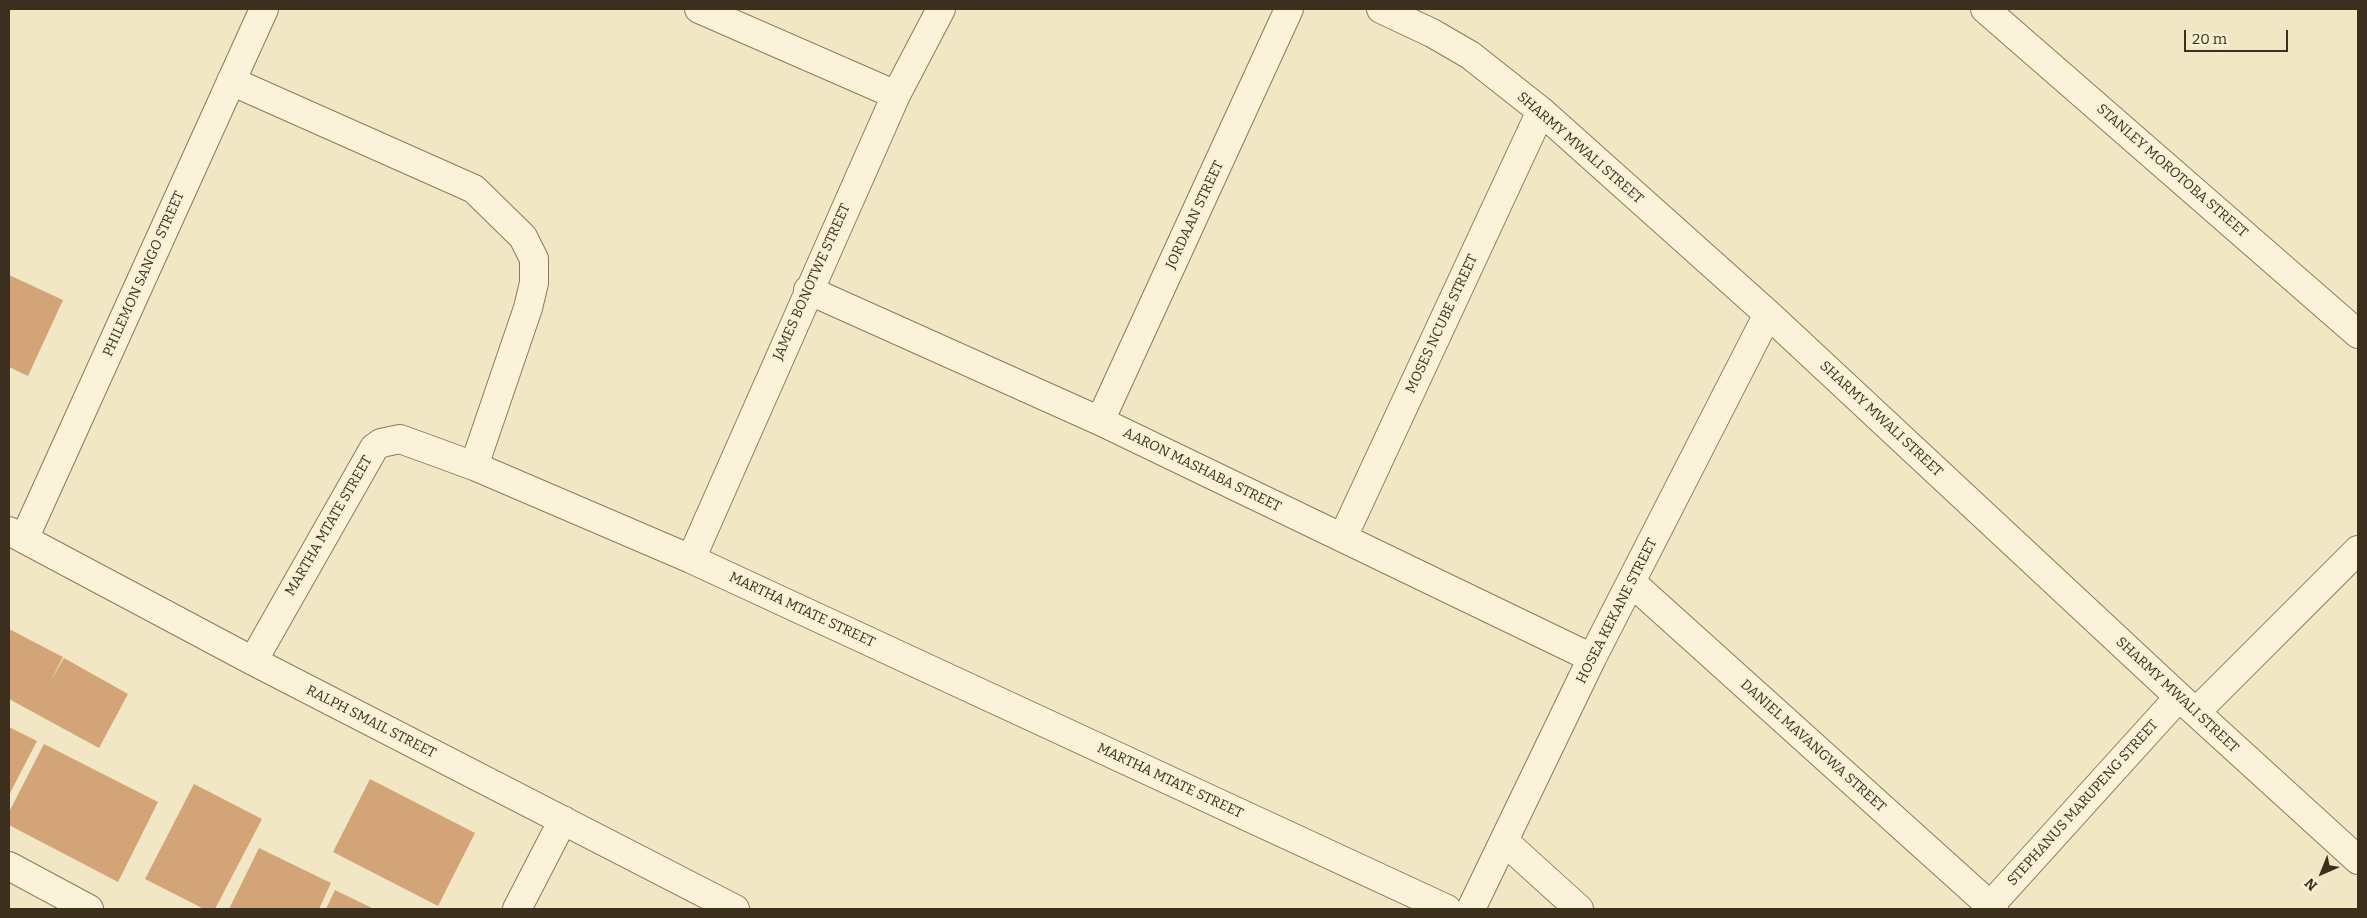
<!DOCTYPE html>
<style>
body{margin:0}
#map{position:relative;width:2367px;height:918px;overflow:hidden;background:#f2e7c4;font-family:Bitter,serif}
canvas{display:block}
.frame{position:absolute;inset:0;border:10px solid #3d2f1e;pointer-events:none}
.north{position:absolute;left:2297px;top:848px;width:50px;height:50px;-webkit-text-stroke:4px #f8f1d5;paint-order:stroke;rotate:224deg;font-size:14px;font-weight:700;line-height:20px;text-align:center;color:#3d2f1e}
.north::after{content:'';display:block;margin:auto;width:18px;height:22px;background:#3d2f1e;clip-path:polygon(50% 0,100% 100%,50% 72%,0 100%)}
.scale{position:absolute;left:2184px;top:30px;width:104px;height:22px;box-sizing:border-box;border:2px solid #3d2f1e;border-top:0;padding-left:6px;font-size:15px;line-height:18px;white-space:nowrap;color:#3d2f1e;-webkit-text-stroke:4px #f8f1d5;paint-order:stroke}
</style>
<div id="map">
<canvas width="2367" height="918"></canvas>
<div class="frame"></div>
<div class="north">N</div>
<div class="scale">20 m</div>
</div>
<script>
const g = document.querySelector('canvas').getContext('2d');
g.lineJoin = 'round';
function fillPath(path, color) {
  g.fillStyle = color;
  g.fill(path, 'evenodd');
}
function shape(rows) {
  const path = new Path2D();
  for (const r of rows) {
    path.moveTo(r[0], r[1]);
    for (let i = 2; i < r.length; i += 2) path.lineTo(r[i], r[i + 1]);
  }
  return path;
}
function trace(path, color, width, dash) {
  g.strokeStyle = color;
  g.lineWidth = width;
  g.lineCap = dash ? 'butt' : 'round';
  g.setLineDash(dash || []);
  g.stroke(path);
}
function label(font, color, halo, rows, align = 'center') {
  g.font = font + ' Bitter,serif';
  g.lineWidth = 5;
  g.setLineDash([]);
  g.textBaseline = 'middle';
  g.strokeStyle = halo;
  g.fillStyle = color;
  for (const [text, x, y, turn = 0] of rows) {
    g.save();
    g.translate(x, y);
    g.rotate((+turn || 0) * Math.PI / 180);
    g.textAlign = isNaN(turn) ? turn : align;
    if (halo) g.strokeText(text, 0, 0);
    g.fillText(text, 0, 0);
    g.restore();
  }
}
fillPath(shape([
 [9,275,63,300,28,376,9,367],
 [9,629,63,657,50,682,64,658,128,694,99,748,9,699],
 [9,727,37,741,9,795],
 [44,744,158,802,118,882,9,825,9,812],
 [370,779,475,833,438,906,333,852],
 [194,784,262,819,215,909,204,909,145,879],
 [259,848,331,883,319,909,229,909],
 [335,890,374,909,326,909]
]), '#d3a477');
const minor = shape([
 [699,9,896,95],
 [1381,9,1432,33,1470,55,1541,111,1768,314,2179,697,2358,860],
 [1985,9,2358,334],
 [231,81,474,189,523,237,534,259,534,283,528,308,474,466],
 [808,290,1100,421,1592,658],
 [1100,421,1289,9],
 [9,531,253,661,735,909],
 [1343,537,1541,111],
 [24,539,264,9],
 [691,559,896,95,941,9],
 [1631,582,1994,909],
 [253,661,374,448,381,443,400,439,474,466,691,559,1447,909],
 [2196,712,2358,550],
 [1505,842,1579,909],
 [9,866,89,909],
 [517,909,563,820],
 [1471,909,1592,658,1768,314],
 [1987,909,2179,697]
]);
trace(minor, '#8e7959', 30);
trace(minor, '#fbf3d9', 28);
label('14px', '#3d2f1e', '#f8f1d5', [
 ["SHARMY MWALI STREET",1580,148,41],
 ["STANLEY MOROTOBA STREET",2172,171,41],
 ["JORDAAN STREET",1195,215,-65],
 ["PHILEMON SANGO STREET",144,274,-66],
 ["JAMES BONOTWE STREET",812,282,-66],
 ["MOSES NCUBE STREET",1442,324,-65],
 ["SHARMY MWALI STREET",1881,419,43],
 ["AARON MASHABA STREET",1202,470,26],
 ["MARTHA MTATE STREET",329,526,-60],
 ["MARTHA MTATE STREET",802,610,25],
 ["HOSEA KEKANE STREET",1617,611,-63],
 ["SHARMY MWALI STREET",2177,695,43],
 ["RALPH SMAIL STREET",371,722,27],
 ["DANIEL MAVANGWA STREET",1813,746,42],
 ["MARTHA MTATE STREET",1170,781,25],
 ["STEPHANUS MARUPENG STREET",2083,803,-48]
]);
</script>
